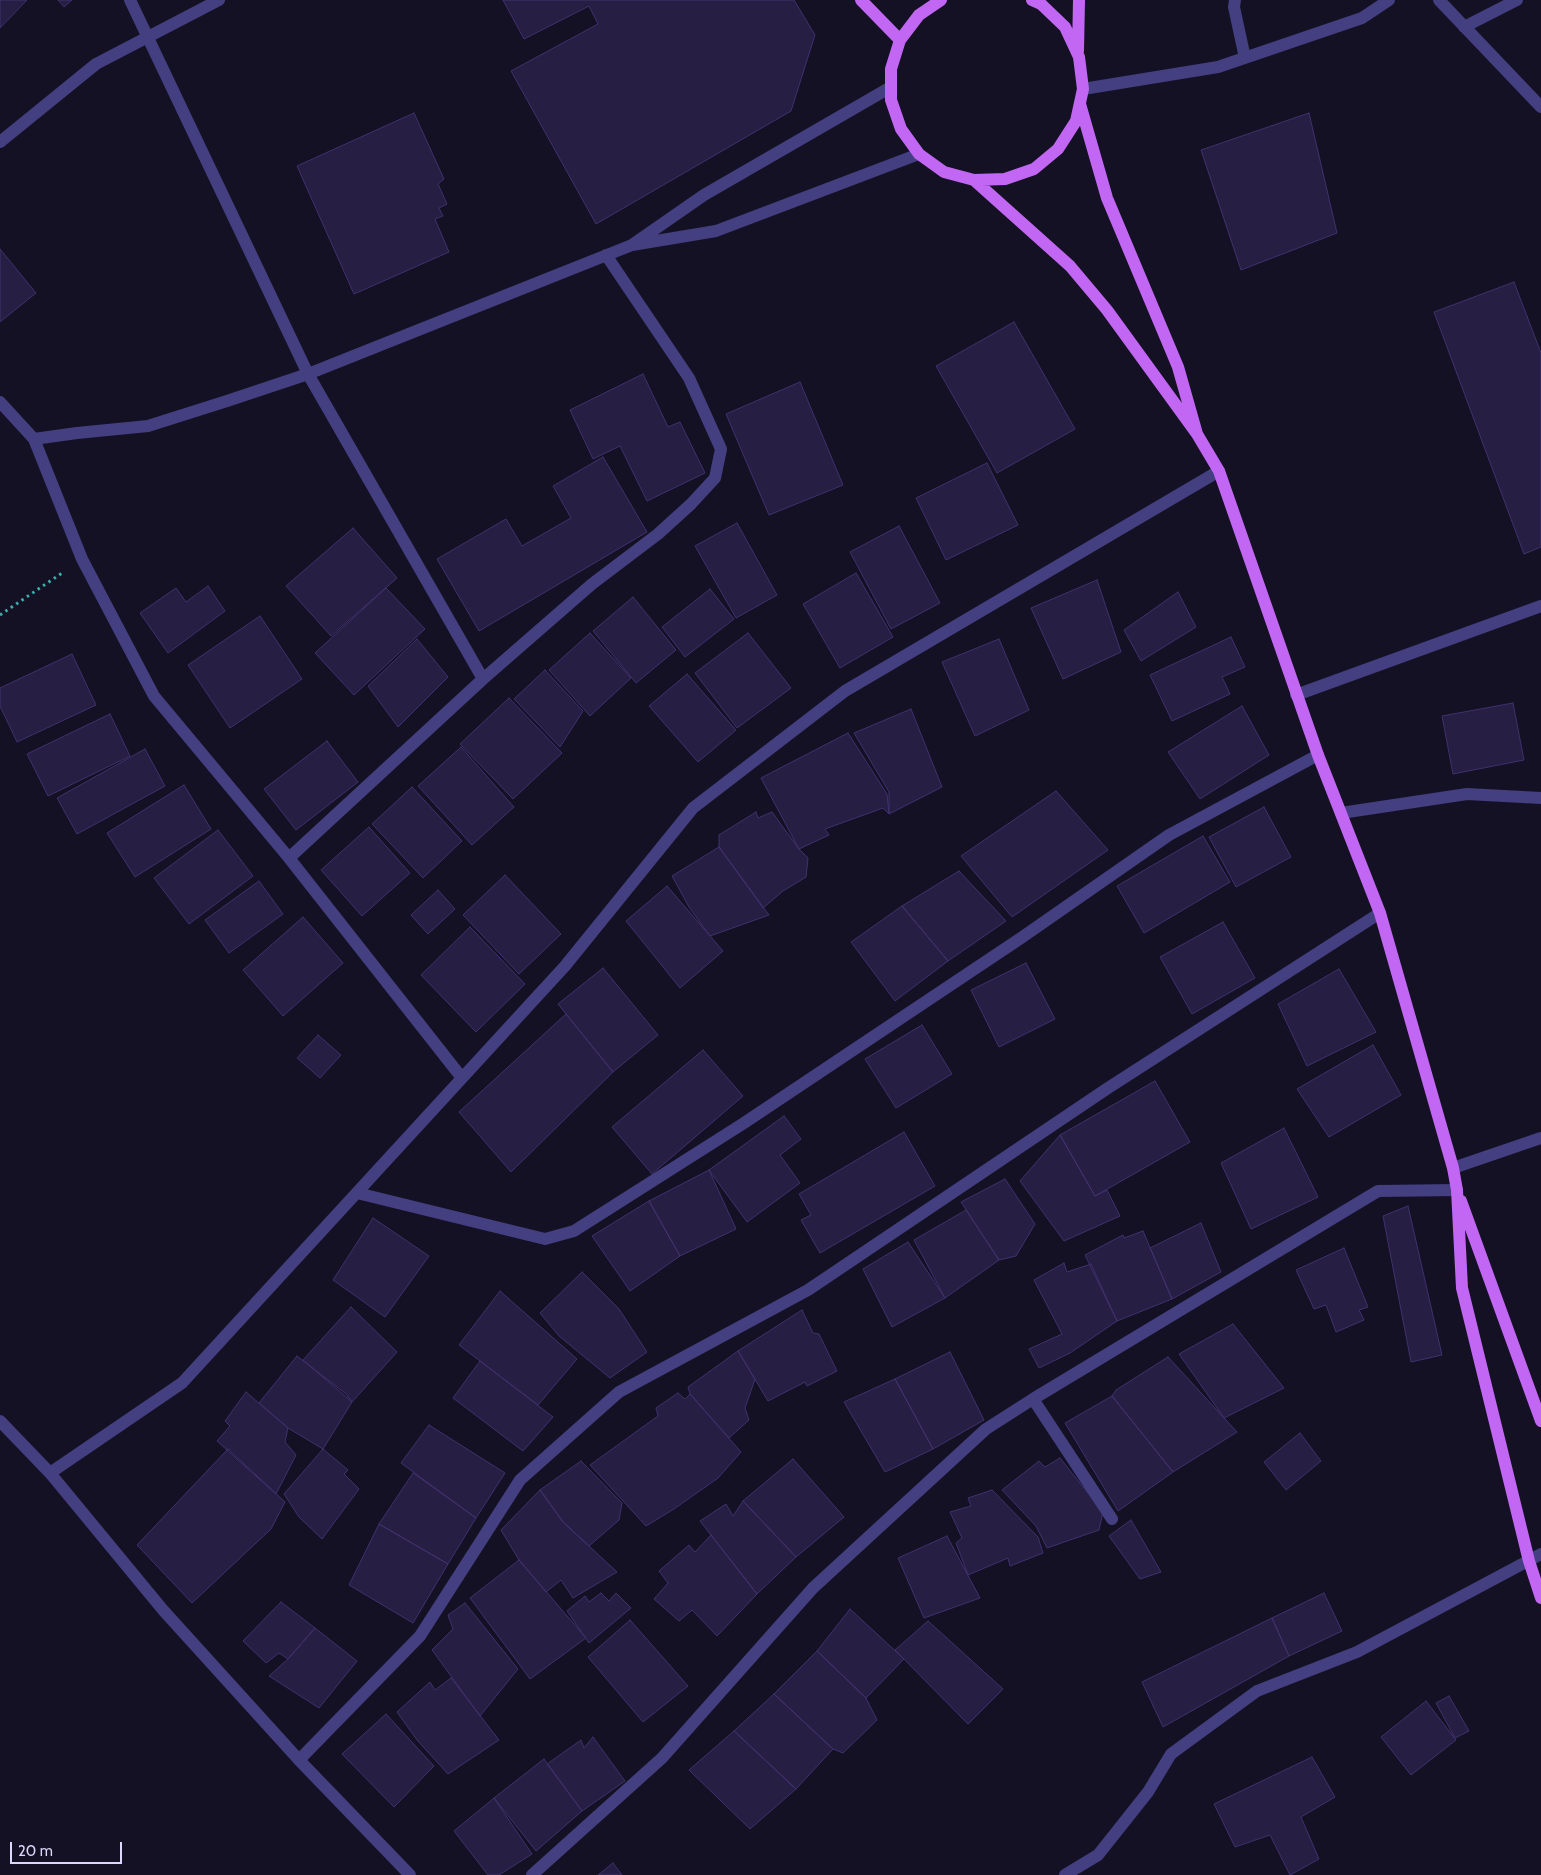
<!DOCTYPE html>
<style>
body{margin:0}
#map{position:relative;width:1541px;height:1875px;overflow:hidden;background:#151124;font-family:Cabin,sans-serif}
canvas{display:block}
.scale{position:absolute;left:10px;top:1842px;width:112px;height:22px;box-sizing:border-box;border:2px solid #dcd7fc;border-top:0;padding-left:6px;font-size:15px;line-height:18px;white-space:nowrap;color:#dcd7fc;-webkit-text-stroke:4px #151124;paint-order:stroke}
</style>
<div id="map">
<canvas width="1541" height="1875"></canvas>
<div class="scale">20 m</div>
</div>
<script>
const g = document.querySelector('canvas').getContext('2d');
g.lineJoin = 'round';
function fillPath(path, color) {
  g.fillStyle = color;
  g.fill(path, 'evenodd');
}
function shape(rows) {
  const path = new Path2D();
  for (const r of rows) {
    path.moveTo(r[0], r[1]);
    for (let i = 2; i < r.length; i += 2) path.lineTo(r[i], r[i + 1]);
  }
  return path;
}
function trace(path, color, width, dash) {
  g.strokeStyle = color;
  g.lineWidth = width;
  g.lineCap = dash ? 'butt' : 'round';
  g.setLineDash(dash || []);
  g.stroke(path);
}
const building = shape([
 [0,0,27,0,0,28,0,0],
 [58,0,72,0,64,7,58,0],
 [503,0,794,0,815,35,791,111,596,224,511,71,598,24,589,6,524,39,503,0],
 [414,113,444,179,438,184,447,204,439,208,443,216,435,219,449,252,354,294,297,166,414,113],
 [1309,113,1337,233,1241,270,1201,150,1309,113],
 [0,249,36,293,0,322,0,249],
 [1514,282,1541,353,1541,547,1524,554,1434,312,1514,282],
 [1014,322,1075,429,997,473,936,366,1014,322],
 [643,374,668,427,680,422,705,473,647,501,620,446,593,459,570,410,643,374],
 [800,382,843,485,769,515,726,414,800,382],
 [603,457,647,532,479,631,437,559,506,519,522,546,571,518,553,486,603,457],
 [987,463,1018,525,946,560,916,498,987,463],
 [737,523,777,595,736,618,695,546,737,523],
 [899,526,940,603,891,629,850,552,899,526],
 [353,528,397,578,331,636,286,586,353,528],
 [856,573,893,637,840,668,803,604,856,573],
 [1097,580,1121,652,1063,679,1031,608,1097,580],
 [208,586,225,611,168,653,140,613,176,588,186,602,208,586],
 [386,588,425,629,354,695,315,653,386,588],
 [710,589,734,619,685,657,662,627,710,589],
 [1178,592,1196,627,1141,661,1124,630,1178,592],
 [633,597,676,650,636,683,593,631,633,597],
 [260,616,302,679,230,728,188,665,260,616],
 [590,633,631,678,590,716,549,670,590,633],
 [748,633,791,688,737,728,695,673,748,633],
 [1231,637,1245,667,1222,677,1230,694,1172,721,1150,675,1231,637],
 [417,639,448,677,398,727,368,686,417,639],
 [999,639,1029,710,975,736,942,662,999,639],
 [72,654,96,705,17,742,0,706,0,688,72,654],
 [545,670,583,711,560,747,514,699,545,670],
 [687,674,736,730,698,762,649,706,687,674],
 [509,698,562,753,513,799,460,744,509,698],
 [1513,703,1524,760,1453,774,1442,716,1513,703],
 [1242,706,1269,755,1200,799,1168,752,1242,706],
 [911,709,942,787,889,814,889,792,854,733,911,709],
 [110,714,130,756,48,796,27,754,110,714],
 [848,733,887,794,889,814,883,808,825,829,829,835,799,849,761,778,848,733],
 [327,741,358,782,296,830,264,789,327,741],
 [461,747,514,807,472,845,418,786,461,747],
 [145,749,165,786,77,834,57,798,145,749],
 [184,785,211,829,135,877,107,833,184,785],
 [412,787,462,841,423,878,372,824,412,787],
 [1056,791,1108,850,1012,917,961,856,1056,791],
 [1264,807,1291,857,1236,887,1209,837,1264,807],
 [756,812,758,818,772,812,799,849,808,858,806,877,783,891,763,908,719,847,719,835,756,812],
 [369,827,410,873,362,916,321,870,369,827],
 [218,830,253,876,189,924,154,878,218,830],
 [1203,836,1230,882,1144,933,1117,886,1203,836],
 [719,847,769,915,710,936,689,907,672,876,719,847],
 [959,871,1006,921,948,961,902,906,959,871],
 [505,875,561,934,519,974,463,915,505,875],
 [259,881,283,914,229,953,205,920,259,881],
 [667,886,723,951,680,988,626,921,667,886],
 [438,890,455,909,428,934,411,915,438,890],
 [902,906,948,961,895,1001,851,942,902,906],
 [303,917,343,963,283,1016,243,970,303,917],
 [1223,922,1255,978,1192,1014,1160,957,1223,922],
 [470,927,525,984,476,1032,421,975,470,927],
 [1026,963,1055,1019,999,1047,971,990,1026,963],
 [603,968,658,1035,613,1072,558,1004,603,968],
 [1339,969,1376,1032,1307,1066,1278,1004,1339,969],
 [566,1014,613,1072,511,1172,459,1112,566,1014],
 [922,1025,952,1074,896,1108,865,1059,922,1025],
 [318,1035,341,1055,320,1078,297,1058,318,1035],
 [1373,1045,1401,1095,1329,1137,1297,1089,1373,1045],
 [703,1050,743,1096,652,1174,612,1127,703,1050],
 [1155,1081,1190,1142,1095,1196,1060,1135,1155,1081],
 [784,1116,801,1139,780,1155,800,1183,747,1222,709,1170,784,1116],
 [1284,1128,1318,1197,1251,1229,1221,1163,1284,1128],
 [904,1132,935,1186,820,1253,801,1220,811,1215,799,1194,904,1132],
 [1060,1135,1095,1196,1107,1190,1120,1216,1064,1241,1020,1181,1060,1135],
 [709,1170,736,1229,680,1256,649,1201,709,1170],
 [1005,1179,1035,1224,1016,1256,999,1260,961,1202,1005,1179],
 [649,1201,680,1256,630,1291,592,1236,649,1201],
 [1408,1206,1442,1355,1411,1362,1383,1216,1408,1206],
 [966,1210,999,1260,945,1298,914,1240,966,1210],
 [373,1218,429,1256,385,1317,333,1280,373,1218],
 [1201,1223,1221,1272,1172,1299,1150,1248,1201,1223],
 [1143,1231,1172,1299,1117,1321,1085,1255,1123,1235,1124,1238,1143,1231],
 [908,1242,945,1298,892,1327,863,1269,908,1242],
 [1344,1248,1368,1307,1359,1310,1364,1320,1336,1332,1326,1305,1314,1309,1296,1270,1344,1248],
 [1064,1263,1067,1272,1091,1264,1117,1321,1070,1353,1039,1368,1029,1349,1062,1334,1034,1280,1064,1263],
 [582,1272,619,1309,647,1352,610,1378,559,1336,540,1313,582,1272],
 [500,1291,577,1359,538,1405,459,1345,500,1291],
 [351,1307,397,1352,352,1402,303,1360,351,1307],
 [802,1310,813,1333,819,1334,837,1371,807,1386,805,1382,768,1401,738,1351,802,1310],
 [1233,1324,1284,1388,1224,1418,1179,1354,1233,1324],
 [738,1351,755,1379,745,1408,749,1420,729,1438,690,1394,688,1387,738,1351],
 [950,1352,984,1420,933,1449,895,1379,950,1352],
 [297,1356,346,1394,352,1402,323,1449,288,1428,259,1403,297,1356],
 [1168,1357,1237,1432,1173,1472,1112,1396,1116,1390,1168,1357],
 [480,1361,553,1417,523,1451,453,1398,480,1361],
 [895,1379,933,1449,885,1472,844,1402,895,1379],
 [246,1392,288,1428,285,1442,296,1455,276,1494,217,1441,230,1426,225,1421,246,1392],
 [678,1393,685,1399,690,1394,741,1452,718,1478,674,1509,646,1526,590,1465,658,1416,656,1408,678,1393],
 [1112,1396,1173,1472,1118,1511,1065,1423,1112,1396],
 [429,1425,505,1473,476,1518,401,1463,429,1425],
 [1300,1433,1321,1461,1286,1490,1264,1462,1300,1433],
 [228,1449,285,1502,271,1529,192,1603,137,1545,228,1449],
 [323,1449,348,1470,344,1474,359,1489,322,1539,299,1517,284,1494,323,1449],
 [1060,1458,1103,1512,1099,1530,1047,1548,1036,1526,1002,1490,1039,1461,1045,1467,1060,1458],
 [793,1459,844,1517,796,1557,743,1501,793,1459],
 [581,1461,622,1503,619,1520,589,1546,563,1522,540,1490,581,1461],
 [413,1473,476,1518,448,1564,379,1524,413,1473],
 [540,1490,563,1522,617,1572,573,1598,561,1580,546,1592,519,1560,501,1530,540,1490],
 [992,1490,1038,1537,1043,1553,1010,1566,1008,1558,968,1575,956,1543,962,1538,950,1512,971,1506,968,1498,992,1490],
 [743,1501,796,1557,757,1594,700,1521,726,1504,733,1516,743,1501],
 [1131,1520,1161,1572,1140,1579,1109,1536,1131,1520],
 [379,1524,448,1564,413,1623,349,1585,379,1524],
 [711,1535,757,1594,717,1636,692,1610,679,1621,654,1599,668,1583,659,1571,689,1545,695,1552,711,1535],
 [947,1536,980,1598,924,1618,898,1558,947,1536],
 [519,1560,586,1638,530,1679,470,1598,519,1560],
 [601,1593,609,1601,616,1593,631,1608,589,1643,567,1611,585,1596,589,1602,601,1593],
 [1324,1593,1342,1631,1289,1656,1272,1618,1324,1593],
 [281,1602,315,1628,288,1659,279,1653,266,1663,243,1641,281,1602],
 [465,1603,518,1669,480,1716,432,1650,453,1629,448,1615,465,1603],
 [850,1609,904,1659,866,1698,817,1651,850,1609],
 [1272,1618,1289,1656,1163,1727,1142,1682,1272,1618],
 [630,1620,688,1686,643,1722,588,1657,630,1620],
 [928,1621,1003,1689,968,1724,895,1650,928,1621],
 [315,1628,357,1661,319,1708,269,1676,288,1659,315,1628],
 [817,1651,866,1698,877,1720,843,1753,833,1749,774,1694,817,1651],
 [451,1678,499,1740,448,1774,417,1740,397,1712,430,1682,435,1690,451,1678],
 [774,1694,833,1749,796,1789,734,1731,774,1694],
 [1449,1696,1469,1731,1455,1738,1436,1703,1449,1696],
 [1426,1701,1456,1740,1411,1775,1381,1737,1426,1701],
 [386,1714,434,1766,394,1807,342,1754,386,1714],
 [734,1731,796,1789,750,1829,689,1770,734,1731],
 [593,1737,625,1781,582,1811,547,1764,581,1740,584,1748,593,1737],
 [1312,1757,1335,1797,1301,1817,1319,1859,1290,1875,1270,1835,1235,1847,1214,1804,1312,1757],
 [544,1759,582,1811,536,1851,494,1798,544,1759],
 [494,1798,532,1854,499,1875,488,1875,454,1831,494,1798],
 [613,1863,622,1875,598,1875,613,1863]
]);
fillPath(building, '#271e44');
trace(building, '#3f326e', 1);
trace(shape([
 [0,615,62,573]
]), '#39aeaa', 3, [2.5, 4]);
trace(shape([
 [130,0,308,374,483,679],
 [1235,0,1234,7,1245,58],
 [1439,0,1541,107],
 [1464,27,1517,0],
 [891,87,704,195,632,245,716,231,919,154],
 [1083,89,1218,67,1362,18,1389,0],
 [0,142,96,64,219,0],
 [0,402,34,439,82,559,154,696,289,858,462,1078],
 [34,439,77,433,148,426,227,401,308,374,632,245],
 [1296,695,1541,606],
 [1341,813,1467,794,1541,798],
 [289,858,483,679,592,584,658,534,691,504,715,478,721,449,689,378,606,255],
 [1453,1168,1541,1138],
 [357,1193,545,1239,574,1231,744,1123,1021,938,1169,835,1318,755],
 [1033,1399,1112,1519],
 [0,1421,50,1473,163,1610,299,1760,410,1875],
 [50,1473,182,1383,565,966,693,808,845,691,1219,471],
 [299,1760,420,1636,520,1480,619,1392,808,1290,1108,1088,1380,913],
 [532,1875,662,1758,813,1588,986,1429,1033,1399,1378,1191,1457,1190],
 [1065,1875,1098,1855,1148,1792,1171,1754,1257,1691,1357,1652,1541,1554]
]), '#433f80', 12);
trace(shape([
 [861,0,900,40],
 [941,0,919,15,900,40,891,69,891,100,901,129,919,154,944,172,974,180,1005,179,1034,169,1058,149,1076,121,1083,89,1079,57,1065,27,1041,4,1032,0],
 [1078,51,1079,0],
 [974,180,1070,266,1107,310,1197,434,1178,367,1107,198,1080,104],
 [1197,434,1219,471,1318,755,1380,913,1453,1168,1457,1190,1462,1288,1529,1561,1541,1598],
 [1461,1201,1541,1421]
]), '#c267f3', 12);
</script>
